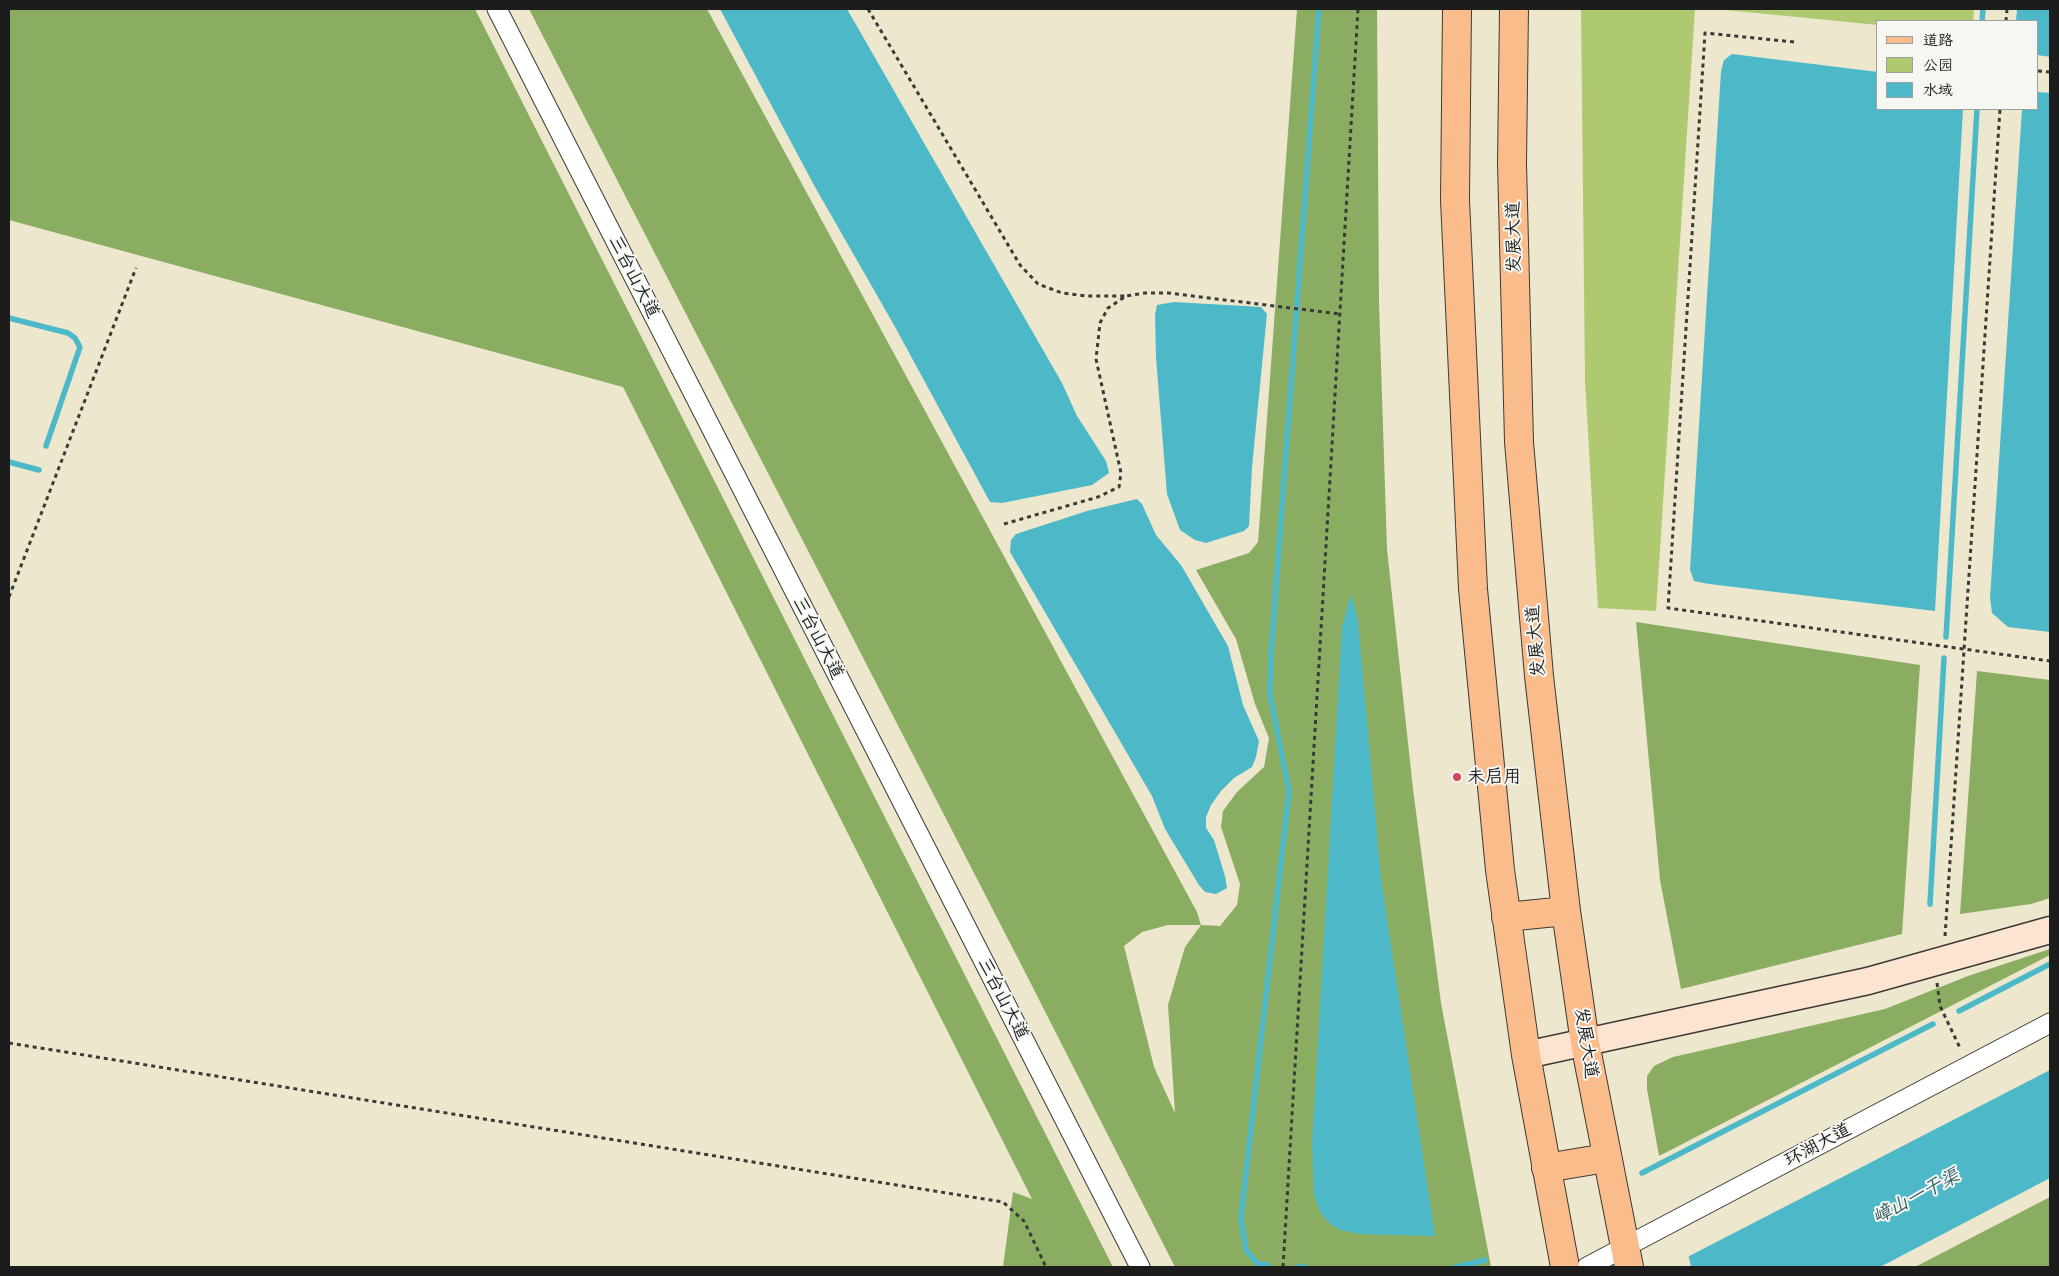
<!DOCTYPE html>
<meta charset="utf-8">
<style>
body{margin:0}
#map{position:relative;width:2059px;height:1276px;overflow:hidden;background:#ece7cd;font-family:"Comic Neue","LXGW WenKai TC",sans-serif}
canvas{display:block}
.frame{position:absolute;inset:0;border:10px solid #1c1c1c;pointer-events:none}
.legend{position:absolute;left:1876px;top:20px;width:162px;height:90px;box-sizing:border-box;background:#f6f6f2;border:1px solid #9f9f9c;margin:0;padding:6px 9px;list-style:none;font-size:15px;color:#1c1c1c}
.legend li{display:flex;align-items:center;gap:10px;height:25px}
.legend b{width:25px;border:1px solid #9f9f9c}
</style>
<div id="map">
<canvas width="2059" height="1276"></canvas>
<div class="frame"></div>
<ul class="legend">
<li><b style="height:6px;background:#f9bc8a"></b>道路</li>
<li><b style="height:14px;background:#aec970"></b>公园</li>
<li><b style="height:14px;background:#4db9c8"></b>水域</li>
</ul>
</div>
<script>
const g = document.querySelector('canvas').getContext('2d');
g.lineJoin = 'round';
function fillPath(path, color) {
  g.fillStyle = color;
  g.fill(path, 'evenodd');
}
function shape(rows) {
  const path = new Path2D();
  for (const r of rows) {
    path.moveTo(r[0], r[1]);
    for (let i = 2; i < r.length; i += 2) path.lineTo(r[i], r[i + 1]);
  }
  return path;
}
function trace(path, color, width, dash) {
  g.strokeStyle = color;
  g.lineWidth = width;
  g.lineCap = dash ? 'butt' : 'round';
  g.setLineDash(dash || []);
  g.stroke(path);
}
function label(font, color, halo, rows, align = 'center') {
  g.font = font + ' "Comic Neue","LXGW WenKai TC",sans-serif';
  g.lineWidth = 4;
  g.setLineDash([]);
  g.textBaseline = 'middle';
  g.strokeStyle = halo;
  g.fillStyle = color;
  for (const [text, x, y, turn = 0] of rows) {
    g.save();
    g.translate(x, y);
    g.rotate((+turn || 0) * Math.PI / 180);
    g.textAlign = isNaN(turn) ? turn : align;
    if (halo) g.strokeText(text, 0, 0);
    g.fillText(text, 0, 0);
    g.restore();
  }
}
fillPath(shape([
 [1581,9,1695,9,1656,611,1598,608,1585,380],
 [1716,9,1974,9,1973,21,1878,21,1878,25]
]), '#aec970');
fillPath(shape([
 [9,9,475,9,1113,1267,1003,1267,1013,1192,1032,1199,623,387,9,220],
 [529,9,707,9,1197,912,1201,925,1220,926,1237,905,1240,884,1221,827,1223,811,1237,792,1264,767,1269,738,1255,704,1236,639,1196,570,1249,553,1258,542,1297,9,1377,9,1379,304,1387,549,1413,789,1441,1003,1491,1267,1175,1267,1027,976],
 [1168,925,1201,925,1185,947,1168,1005,1175,1113,1154,1067,1124,946,1142,932],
 [1636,622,1920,665,1902,934,1681,989,1660,880],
 [1977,671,2050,680,2050,898,2031,904,1960,914],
 [2050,949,2050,955,1659,1156,1647,1089,1647,1076,1654,1066,1673,1057,1885,1009,1968,976],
 [2050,1197,2050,1267,1915,1267]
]), '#8aad62');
fillPath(shape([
 [720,9,847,9,1062,383,1077,416,1106,461,1109,473,1092,485,1002,503,990,502,894,325,815,187],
 [2017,9,2050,9,2050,57,2038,55,2038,21,2016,21],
 [1732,54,1878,72,1878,109,1963,109,1935,611,1709,584,1694,581,1690,570,1721,71,1724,60],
 [2038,92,2050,93,2050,632,2008,627,1992,613,1990,598,2022,109,2038,109],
 [1174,302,1261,307,1267,314,1252,467,1249,526,1244,531,1206,543,1195,540,1180,530,1167,494,1156,358,1155,315,1157,305],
 [1137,499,1142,504,1156,535,1181,565,1228,646,1243,705,1259,741,1256,757,1252,767,1234,778,1221,791,1211,805,1206,817,1206,828,1214,840,1225,876,1227,888,1216,894,1205,892,1199,885,1165,829,1152,796,1010,552,1011,540,1016,534,1087,511],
 [1351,594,1358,621,1381,879,1435,1236,1359,1234,1340,1230,1329,1223,1320,1212,1314,1195,1312,1144,1342,627],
 [2050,1070,2050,1178,1880,1267,1668,1267]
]), '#4db9c8');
fillPath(shape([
 [1688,1253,1691,1267,1665,1267,1667,1265]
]), '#ece7cd');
trace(shape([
 [1982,21,1983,9],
 [9,318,68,333,75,338,80,347,46,446],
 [9,462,39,470],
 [1946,637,1977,109],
 [1930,904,1944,658],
 [1959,1011,2050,964],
 [1642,1173,1933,1024],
 [1268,1265,1258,1264,1246,1250,1241,1217,1289,791,1270,694,1271,654,1319,9],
 [1297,1267,1305,1267],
 [1456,1267,1485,1260]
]), '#4db9c8', 5.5);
const minor = shape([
 [497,9,1140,1267],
 [1587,1267,2050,1023]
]);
const secondary = shape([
 [1526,1055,1868,981,2050,930]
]);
const primary = shape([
 [1457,9,1455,200,1473,589,1500,870,1526,1055,1565,1267],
 [1514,9,1512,163,1519,442,1539,676,1566,911,1585,1043,1629,1267],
 [1506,917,1566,911],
 [1546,1168,1606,1158]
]);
trace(minor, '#3b3a37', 21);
trace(secondary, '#3b3a37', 29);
trace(primary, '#3b3a37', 30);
trace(shape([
 [868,9,1020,265,1038,284,1062,293,1086,296,1125,296],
 [2006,21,2007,9],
 [1794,42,1705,33,1668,608,2050,661],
 [2038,71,2050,72],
 [1004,524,1098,497,1119,487,1121,473,1096,359,1100,323,1108,308,1126,296,1145,293,1168,293,1340,314],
 [9,597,136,268],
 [1945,936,2000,109],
 [1937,983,1940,1006,1961,1050],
 [9,1043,1003,1202,1024,1221,1046,1267],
 [1283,1267,1358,9]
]), '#3b3a37', 3, [4, 4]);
trace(minor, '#fff', 19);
trace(secondary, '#fde4d0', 26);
trace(primary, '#f9bc8a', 28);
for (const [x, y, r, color] of [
 [1457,777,5,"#d1495b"]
]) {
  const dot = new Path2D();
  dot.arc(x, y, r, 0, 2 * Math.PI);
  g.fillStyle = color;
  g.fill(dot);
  trace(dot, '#f6f6f2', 2);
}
label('18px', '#1c1c1c', '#f6f6f2', [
 ["发展大道",1514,237,-91],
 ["三台山大道",634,277,63],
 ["三台山大道",818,638,63],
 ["发展大道",1536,641,-95],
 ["三台山大道",1003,999,63],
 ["发展大道",1586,1043,81],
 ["环湖大道",1818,1145,-28]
]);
label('18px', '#1c1c1c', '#f6f6f2', [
 ["未启用",1467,777]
], 'left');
label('italic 19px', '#305b61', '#f6f6f2', [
 ["嶂山一干渠",1916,1197,-28]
]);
</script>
